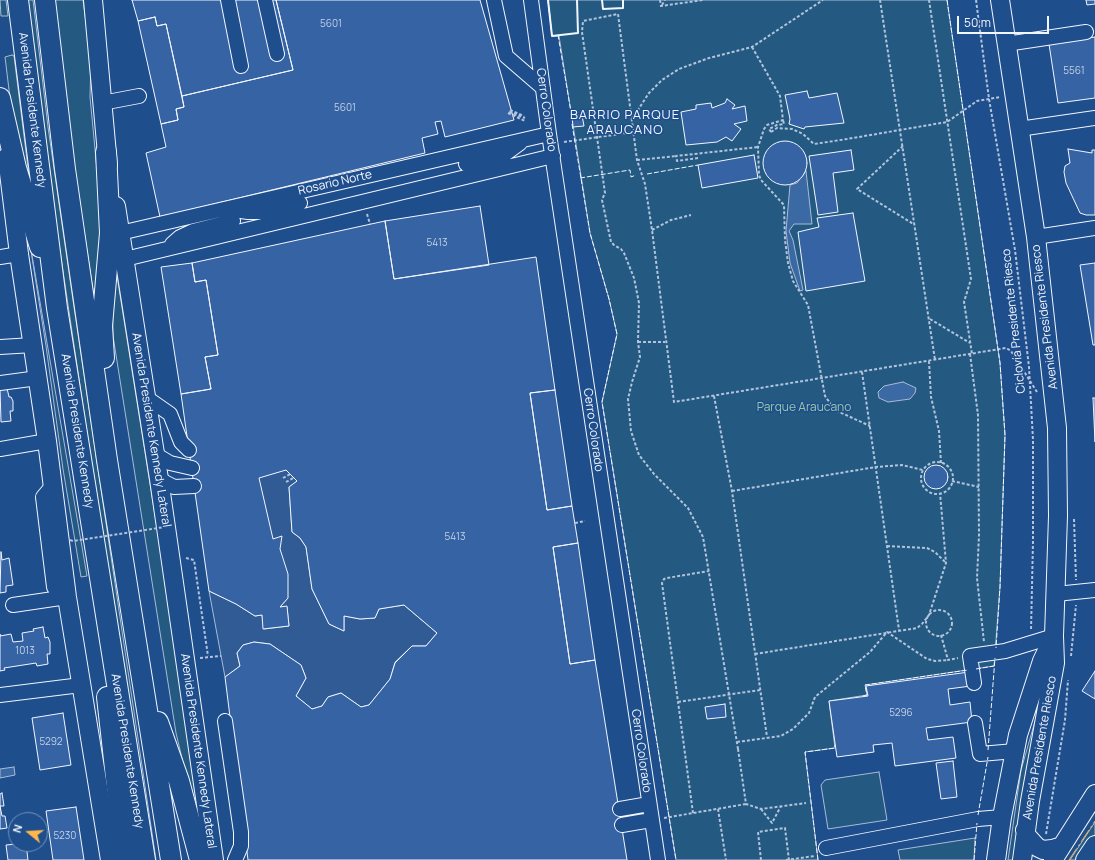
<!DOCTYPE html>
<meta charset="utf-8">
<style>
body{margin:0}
#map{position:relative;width:1095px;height:860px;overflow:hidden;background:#1f4e8c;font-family:Manrope,sans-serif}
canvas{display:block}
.north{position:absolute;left:8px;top:812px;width:40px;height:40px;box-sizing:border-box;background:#1f4e8c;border:1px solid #7391ba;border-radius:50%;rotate:288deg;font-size:11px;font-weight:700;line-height:16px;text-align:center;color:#f2f6ff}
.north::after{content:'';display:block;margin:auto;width:14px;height:18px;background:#ffb74d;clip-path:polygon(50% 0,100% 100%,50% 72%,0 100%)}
.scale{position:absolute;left:957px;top:16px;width:92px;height:18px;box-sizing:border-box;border:2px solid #f2f6ff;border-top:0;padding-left:5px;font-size:12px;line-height:14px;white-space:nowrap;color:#f2f6ff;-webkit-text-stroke:3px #1f4e8c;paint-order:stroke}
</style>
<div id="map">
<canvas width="1095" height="860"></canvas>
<div class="north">N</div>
<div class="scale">50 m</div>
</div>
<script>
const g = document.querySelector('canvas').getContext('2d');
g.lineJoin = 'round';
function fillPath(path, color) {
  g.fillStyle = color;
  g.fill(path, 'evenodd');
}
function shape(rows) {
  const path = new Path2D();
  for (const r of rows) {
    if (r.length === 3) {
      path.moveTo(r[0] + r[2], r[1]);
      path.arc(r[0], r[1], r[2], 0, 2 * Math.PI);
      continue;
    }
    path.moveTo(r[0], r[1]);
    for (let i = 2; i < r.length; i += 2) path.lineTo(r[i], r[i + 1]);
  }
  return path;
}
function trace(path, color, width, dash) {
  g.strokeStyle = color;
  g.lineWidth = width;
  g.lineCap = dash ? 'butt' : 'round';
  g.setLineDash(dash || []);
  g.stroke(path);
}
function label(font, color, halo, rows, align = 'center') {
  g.font = font + ' Manrope,sans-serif';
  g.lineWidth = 3;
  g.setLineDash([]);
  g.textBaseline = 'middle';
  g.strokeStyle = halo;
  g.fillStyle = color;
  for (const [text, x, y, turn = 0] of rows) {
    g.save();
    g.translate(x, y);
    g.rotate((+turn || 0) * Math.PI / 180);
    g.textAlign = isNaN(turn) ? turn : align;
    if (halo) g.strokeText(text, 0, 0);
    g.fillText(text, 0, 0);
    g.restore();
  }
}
const green = shape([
 [0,0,6,0,8,16,1,16,0,0],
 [28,0,33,0,48,127,74,307,156,860,151,860,111,594,45,150,28,0],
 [53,0,83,0,91,59,90,97,102,222,97,316,67,120,53,0],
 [548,0,947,0,1000,363,1005,435,1000,587,994,666,865,685,867,695,829,701,835,748,805,752,818,860,676,860,602,402,617,334,609,299,590,233,559,36,552,36,548,0],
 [12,55,14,56,34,216,16,147,5,57,12,55],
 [28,232,87,576,81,577,63,469,46,346,28,232],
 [114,257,165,578,206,860,176,733,113,336,112,283,114,257],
 [1040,704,1018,860,1008,860,1021,770,1040,704],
 [879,772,887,820,828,829,821,785,825,780,879,772],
 [1095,822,1095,842,1084,860,1070,860,1095,822],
 [975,838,974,860,900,860,898,850,975,838]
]);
fillPath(green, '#245a82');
trace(green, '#a8bbd7', 1);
const parking = shape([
 [232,455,306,475,289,487,292,532,300,538,306,547,312,589,329,624,344,631,344,616,360,619,375,618,379,609,404,605,437,633,426,646,412,646,395,662,390,679,369,705,361,707,341,693,328,697,322,706,312,709,296,696,306,678,301,665,270,644,254,642,243,645,237,653,240,666,225,677,209,591,236,604,255,616,262,615,264,629,289,626,287,607,280,607,288,598,253,550,232,455]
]);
fillPath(parking, '#305b95');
trace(parking, '#a8bbd7', 1);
const water = shape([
 [806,171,812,224,794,224,789,231,793,240,803,290,800,291,790,263,786,231,790,185,797,183,806,171],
 [903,382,916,388,915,393,910,399,888,402,879,398,878,392,884,386,903,382],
 [14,767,15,775,0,778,0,769,14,767]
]);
fillPath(water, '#3b69a3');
trace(water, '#a8bbd7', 1);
const building = shape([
 [132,0,276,0,293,70,182,96,166,24,157,26,155,17,138,21,132,0],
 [276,0,480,0,514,120,445,137,441,121,435,122,438,134,422,138,425,153,160,217,146,153,166,147,161,124,178,120,176,109,184,107,182,96,293,70,276,0],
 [1086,0,1095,0,1095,4,1087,5,1086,0],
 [155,17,157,26,166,24,184,107,176,109,178,120,161,124,138,21,155,17],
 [1095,37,1095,98,1058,103,1049,44,1095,37],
 [807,91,809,98,837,93,844,123,805,127,804,129,789,124,790,119,785,95,807,91],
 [727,99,735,105,732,109,745,106,747,121,734,124,741,129,732,141,726,137,717,142,686,145,681,112,696,109,696,105,711,103,712,108,725,103,727,99],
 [582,115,584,126,573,127,572,116,582,115],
 [785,163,22],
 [1068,149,1092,153,1092,150,1095,150,1095,215,1086,215,1080,213,1066,183,1064,172,1065,166,1070,163,1068,149],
 [851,150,854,170,833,173,838,212,818,215,809,156,851,150],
 [754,155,758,178,702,188,698,165,754,155],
 [480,206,489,265,394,279,385,221,480,206],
 [853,213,865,281,806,291,798,232,819,227,817,218,853,213],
 [385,221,394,279,536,257,555,390,530,393,547,510,572,506,578,543,553,547,570,664,595,660,627,860,248,860,225,677,240,666,237,653,243,645,254,642,270,644,301,665,306,678,296,696,312,709,322,706,328,697,341,693,361,707,369,705,390,679,395,663,412,646,426,646,437,633,404,605,379,609,375,618,360,619,344,616,344,631,329,624,312,589,306,547,300,538,292,532,289,487,297,481,286,470,259,478,273,539,282,536,280,549,288,574,288,598,280,607,287,606,289,626,263,629,262,615,255,616,236,604,209,591,181,394,211,389,205,357,218,355,206,280,195,282,192,263,385,221],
 [192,263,195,282,206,280,218,355,205,357,211,389,181,394,161,267,192,263],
 [1095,263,1095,345,1093,345,1080,265,1095,263],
 [7,388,9,397,11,397,13,401,13,411,10,411,11,421,1,422,0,389,7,388],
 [555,390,572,506,547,510,530,393,555,390],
 [1093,398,1095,398,1095,442,1093,398],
 [936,477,12],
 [578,543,595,660,570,664,553,547,578,543],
 [1,552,2,560,9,558,13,585,6,586,6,592,0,593,1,552],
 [43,627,45,638,48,637,50,642,50,654,47,654,48,664,37,666,36,663,4,668,5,670,0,671,0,634,0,636,11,634,13,642,23,641,22,633,34,631,33,629,43,627],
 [1095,671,1095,699,1082,691,1095,671],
 [969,672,971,686,948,689,950,705,970,702,972,722,926,728,928,740,953,737,956,758,895,766,892,743,873,745,874,752,837,757,829,701,868,696,866,686,969,672],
 [725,704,726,717,707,719,705,707,725,704],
 [63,713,71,765,40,770,32,718,63,713],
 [953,761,957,797,941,799,936,763,953,761],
 [2,793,4,806,0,806,2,816,5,816,7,828,0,829,0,794,2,793],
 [76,807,84,860,53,860,46,811,76,807],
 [16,844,26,844,28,860,8,860,6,845,16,844]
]);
fillPath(building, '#3563a3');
trace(building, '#f2f6ff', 1);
const minor = shape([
 [228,0,241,66],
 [265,0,277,54],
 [494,0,506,56,543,88],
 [531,0,549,134,658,860],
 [1006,44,1086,32],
 [102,103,139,96],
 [1019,129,1095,118],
 [466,164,505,154,520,143],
 [234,210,248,212,266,212,300,203],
 [120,233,549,134],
 [1036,237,1095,228],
 [172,244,180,237,193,231,233,221],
 [0,257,19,254],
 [125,259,553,156],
 [0,347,33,345],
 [0,383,38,378],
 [147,398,170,414,181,442,189,450],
 [0,449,47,441],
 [155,454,170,463,192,468],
 [159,479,174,487,194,486],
 [53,485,43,497,54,587,61,598],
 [1056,594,1095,590],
 [13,605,67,597],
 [974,683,970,656,1005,651,1054,636],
 [0,695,81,685],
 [225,721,241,832,241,846,235,860],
 [975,723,980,754,1015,751],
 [620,809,649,804],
 [622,825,651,820],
 [826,848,978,819,1002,817]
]);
const major = shape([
 [93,0,108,165],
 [1000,0,1036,237,1057,428,1058,516,1054,636,1055,663,1030,801,1022,860],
 [7,157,19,254,47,441,67,597,110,860],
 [116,206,159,479,214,860],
 [1025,830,1027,836,1037,847,1043,850,1052,849,1062,846],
 [996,860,1002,817,1018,735,1042,661,1053,638],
 [1053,860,1095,794],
 [1085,860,1095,845]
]);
const highway = shape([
 [18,0,57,308,145,860],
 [45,0,65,169,107,460,171,860],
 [0,98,16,168,40,247],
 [104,358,102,326,110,233,106,152],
 [107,697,117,787,127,860],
 [158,722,179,781,200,860]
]);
trace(minor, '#f2f6ff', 16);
trace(major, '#f2f6ff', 20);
trace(highway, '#f2f6ff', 22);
trace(shape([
 [660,0,661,6,703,0],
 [880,0,935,360],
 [929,0,971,279,964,302,972,354],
 [976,0,989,99,1015,250,1029,367,1033,440,1033,541,1031,631],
 [662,5,665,0],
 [752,47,780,96,783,120,767,125,764,129,758,147,759,175,761,180,784,205,785,240,788,263,793,281,808,305,825,396,835,410,870,426],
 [510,110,524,116],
 [509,112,525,118],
 [508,113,525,121],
 [632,119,649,93,662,80,679,69,709,58,752,47,823,0],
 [771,132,777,128,792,129,803,134,814,144,847,139,947,122,977,101,1000,97],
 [771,132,769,129,777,125,784,124,783,120],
 [564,142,634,132],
 [903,146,857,189,915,225],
 [698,158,677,161,676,156,758,147],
 [637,160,676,156],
 [367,214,370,224],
 [652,230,671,220,691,215],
 [930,319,970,343],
 [638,342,665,342],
 [970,354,978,415,979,535,977,578,984,642],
 [929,361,931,397,939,431,941,463],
 [862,372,899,630],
 [714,396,732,491,767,737],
 [937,478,16],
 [283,478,290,474],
 [952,481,979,487],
 [286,482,293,478],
 [732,491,876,467,902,465,923,470],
 [1074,519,1076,580],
 [575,523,585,521],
 [887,546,927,548,935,552,945,562],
 [186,558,194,560,208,656],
 [939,623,13],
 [941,635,948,660,958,658],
 [755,654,917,628,922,624,929,615,946,563,940,493],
 [1071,656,1076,605],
 [200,658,221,656],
 [678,702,760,690],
 [737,742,781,736,793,729,809,713,815,697,870,652,887,632,927,659,935,661,948,660],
 [738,749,703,537,688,508,654,474,639,455,631,431,628,399,632,382,640,357,638,342,639,303,634,278,624,253,621,249,614,245,611,242,602,200,605,193,582,32,583,21,618,14,637,160,645,184,652,230,674,402,1006,348,1011,351,1037,392],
 [738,749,746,804,761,809,806,803],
 [718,809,726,860],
 [761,809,772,823,781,806],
 [693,813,662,583,664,579,667,578,709,571],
 [664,818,746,804],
 [1046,834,1065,720,1068,680],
 [761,860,758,832,785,828,789,860],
 [786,860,815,856]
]), '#b3c4dc', 2, [3, 2]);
trace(minor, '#1f4e8c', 14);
trace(major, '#1f4e8c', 18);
trace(highway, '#1f4e8c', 20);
trace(shape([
 [70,540,73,541,171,526]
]), '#b3c4dc', 2, [3, 2]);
trace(shape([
 [548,0,552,36,558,35,572,118],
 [947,0,1000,363,1005,435,1000,587,996,648],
 [572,124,590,233,609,299,617,334,602,402,676,860],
 [647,174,698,165],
 [580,178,630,170,631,177,636,175],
 [976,669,994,666],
 [863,696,867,695,865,685,968,670],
 [988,750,995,658],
 [978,815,988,757],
 [818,860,805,752,835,748,835,745],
 [974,860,977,823]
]), '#f2f6ff', 1, [5, 2]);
trace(shape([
 [548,0,552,36,578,33,577,0],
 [602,0,603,9,623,8,623,0]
]), '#f2f6ff', 2);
trace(shape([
 [1069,860,1095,821]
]), '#ffb74d', 1, [14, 3, 2, 3]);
label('10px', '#c3d1e8', null, [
 ["5601",331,24],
 ["5561",1074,71],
 ["5601",345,108],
 ["5413",437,243],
 ["5413",455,537],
 ["1013",25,651],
 ["5296",901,713],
 ["5292",51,742],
 ["5230",65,836]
]);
label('12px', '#f2f6ff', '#1f4e8c', [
 ["Avenida Presidente Kennedy",32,110,83],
 ["Cerro Colorado",546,110,82],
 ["Rosario Norte",335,183,-13],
 ["Avenida Presidente Riesco",1045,317,-97],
 ["Ciclovía Presidente Riesco",1014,321,-96],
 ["Avenida Presidente Kennedy Lateral",151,430,81],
 ["Cerro Colorado",593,430,82],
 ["Avenida Presidente Kennedy",77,431,81],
 ["Avenida Presidente Riesco",1040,748,-80],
 ["Avenida Presidente Kennedy",127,751,81],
 ["Avenida Presidente Kennedy Lateral",198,751,82],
 ["Cerro Colorado",641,751,82]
]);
label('12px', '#97c8a6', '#1f4e8c', [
 ["Parque Araucano",804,408]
]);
g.letterSpacing = '1px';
label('13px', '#f2f6ff', '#1f4e8c', [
 ["BARRIO PARQUE",625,115],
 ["ARAUCANO",625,130]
]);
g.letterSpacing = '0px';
</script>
